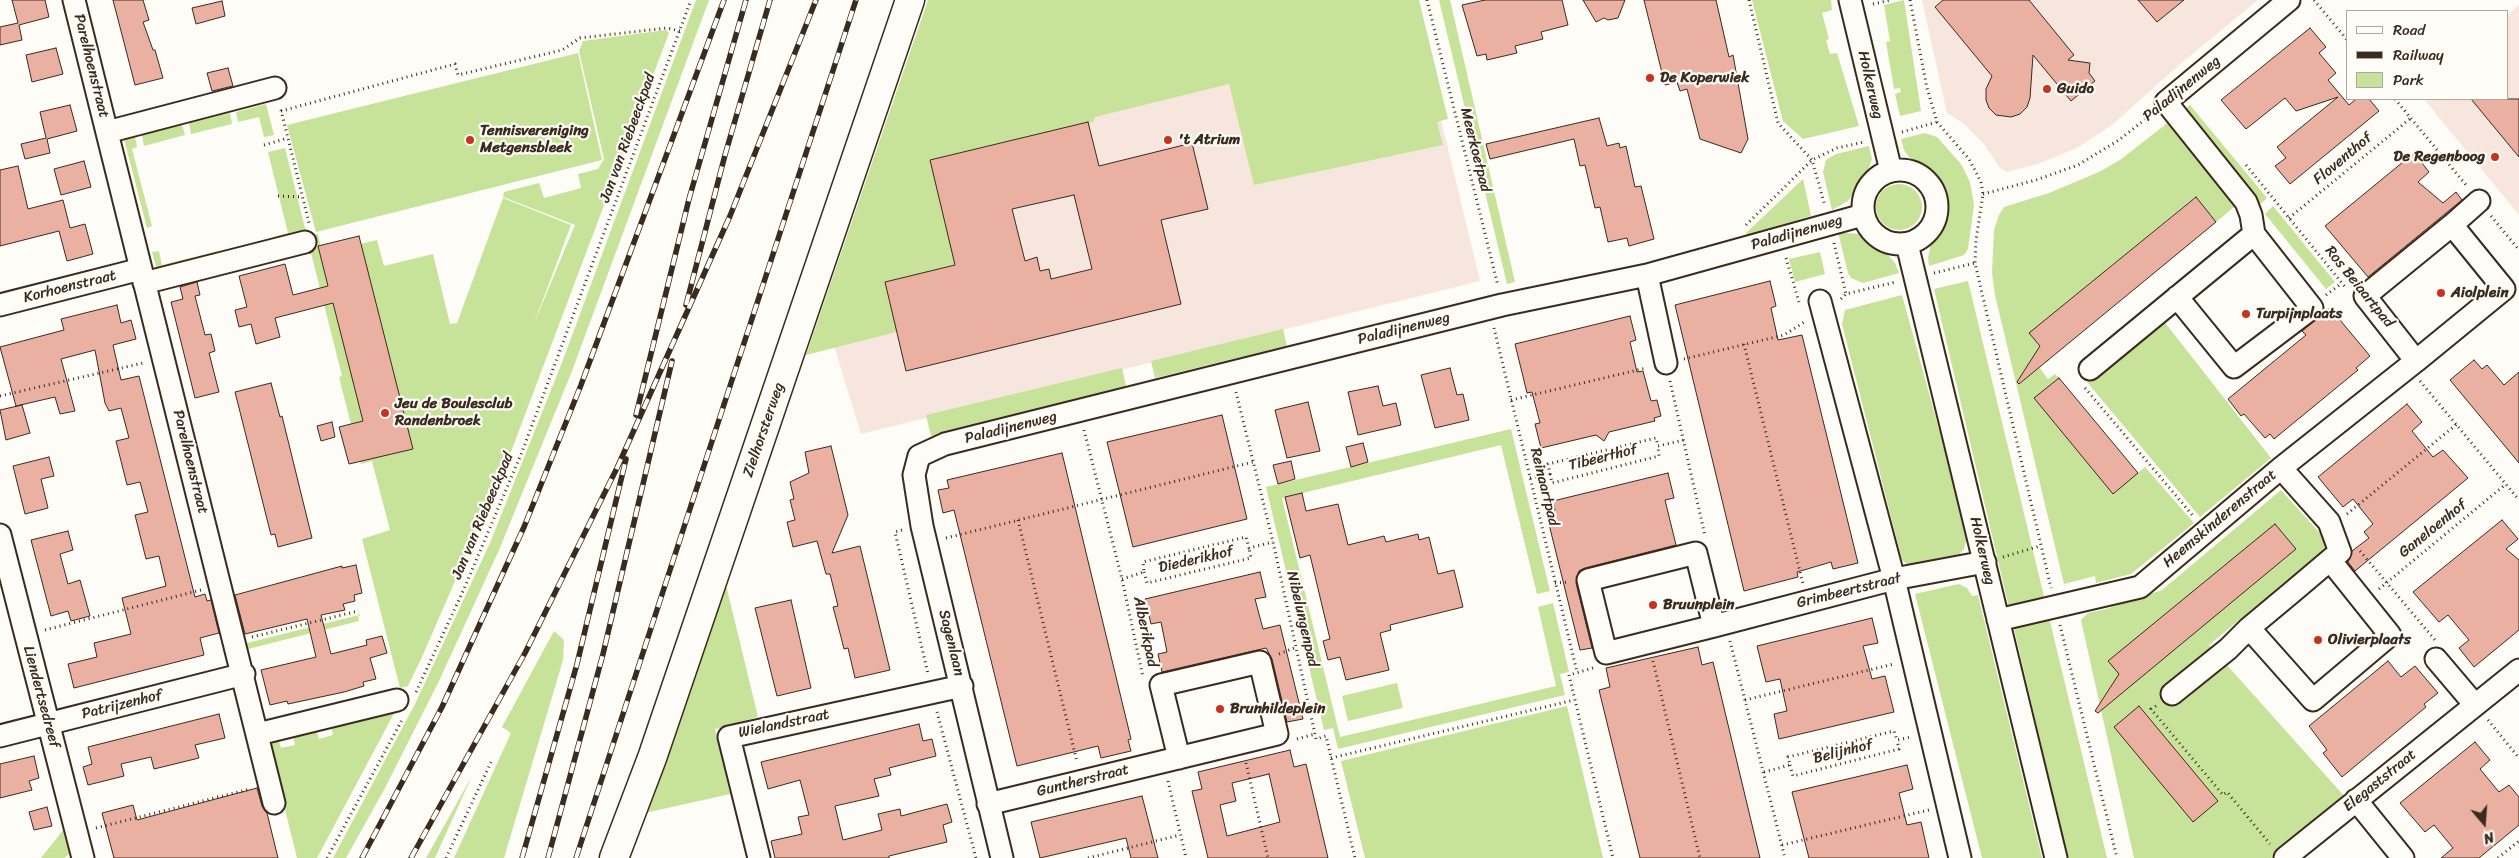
<!DOCTYPE html>
<style>
body{margin:0}
#map{position:relative;width:2519px;height:858px;overflow:hidden;background:#fdfcf7;font-family:Sriracha,sans-serif}
canvas{display:block}
.legend{position:absolute;left:2346px;top:10px;width:162px;height:90px;box-sizing:border-box;background:#fdfcf7;border:1px solid #afa8a0;margin:0;padding:6px 9px;list-style:none;font-size:15px;color:#3b2a1e}
.legend li{display:flex;align-items:center;gap:10px;height:25px}
.legend b{width:25px;border:1px solid #afa8a0}
.north{position:absolute;left:2459px;top:798px;width:50px;height:50px;-webkit-text-stroke:4px #fdfcf7;paint-order:stroke;rotate:162deg;font-size:14px;font-weight:700;line-height:20px;text-align:center;color:#3b2a1e}
.north::after{content:'';display:block;margin:auto;width:18px;height:22px;background:#3b2a1e;clip-path:polygon(50% 0,100% 100%,50% 72%,0 100%)}
</style>
<div id="map">
<canvas width="2519" height="858"></canvas>
<ul class="legend">
<li><b style="height:6px;background:#fdfcf7"></b>Road</li>
<li><b style="height:6px;background:#3b2a1e"></b>Railway</li>
<li><b style="height:14px;background:#c7e39a"></b>Park</li>
</ul>
<div class="north">N</div>
</div>
<script>
const g = document.querySelector('canvas').getContext('2d');
g.lineJoin = 'round';
function fillPath(path, color) {
  g.fillStyle = color;
  g.fill(path, 'evenodd');
}
function shape(rows) {
  const path = new Path2D();
  for (const r of rows) {
    if (r.length === 3) {
      path.moveTo(r[0] + r[2], r[1]);
      path.arc(r[0], r[1], r[2], 0, 2 * Math.PI);
      continue;
    }
    path.moveTo(r[0], r[1]);
    for (let i = 2; i < r.length; i += 2) path.lineTo(r[i], r[i + 1]);
  }
  return path;
}
function trace(path, color, width, dash) {
  g.strokeStyle = color;
  g.lineWidth = width;
  g.lineCap = dash ? 'butt' : 'round';
  g.setLineDash(dash || []);
  g.stroke(path);
}
function label(font, color, halo, rows, align = 'center') {
  g.font = font + ' Sriracha,sans-serif';
  g.lineWidth = 4.5;
  g.setLineDash([]);
  g.textBaseline = 'middle';
  g.strokeStyle = halo;
  g.fillStyle = color;
  for (const [text, x, y, turn = 0] of rows) {
    g.save();
    g.translate(x, y);
    g.rotate((+turn || 0) * Math.PI / 180);
    g.textAlign = isNaN(turn) ? turn : align;
    if (halo) g.strokeText(text, 0, 0);
    g.fillText(text, 0, 0);
    g.restore();
  }
}
fillPath(shape([
 [939,0,1412,0,1480,281,861,434,827,323],
 [1922,0,2258,0,2179,65,2112,125,2077,148,2038,164,2007,172,2000,168,1984,144,1963,123,1947,113],
 [2519,5,2519,215,2424,99,2508,99,2508,14]
]), '#f7e6de');
fillPath(shape([
 [696,0,709,0,572,371,499,550,439,681,385,788,346,858,333,858,415,704,490,543,563,360],
 [928,0,1419,0,1448,119,1437,122,1443,145,1254,185,1229,84,1095,117,1093,122,936,159,971,313,806,355],
 [1439,0,1450,0,1515,282,1507,284],
 [1752,0,1831,0,1832,10,1822,13,1829,39,1826,40,1830,54,1837,53,1859,126,1803,139,1783,121],
 [1904,0,1921,111,1900,116,1895,94,1901,92,1900,88,1894,89,1886,42,1890,41,1884,5],
 [666,30,669,33,509,457,422,657,408,686,400,688,362,539,390,530,372,461,361,464,339,377,342,376,307,237,274,245,273,237,288,233,268,152,285,148,307,236,318,234,322,253,377,240,384,266,433,254,450,324,457,323,503,198,571,225,533,326,575,225,503,197,504,192,539,183,544,198,581,188,578,174,598,169,604,159,579,51,583,41],
 [578,53,602,160,316,232,287,125],
 [266,104,274,135,264,137,259,117,238,122,236,112],
 [2190,105,2267,198,2259,205,2182,111],
 [230,113,232,124,191,134,189,123],
 [2170,121,2239,203,2216,222,2195,197,2030,333,2050,359,2046,363,2040,356,2033,359,2048,379,2055,374,2059,378,2113,494,2145,467,2194,523,2131,574,2096,583,2095,576,2064,584,1995,295,1992,273,1994,230,1999,215,2004,207,2049,193,2099,172,2120,160],
 [182,125,185,135,144,146,142,135],
 [1925,133,1937,137,1961,164,1970,182,1974,205,1968,249,1964,255,1929,266,1928,258,1931,242,1943,218,1945,202,1940,185,1929,171,1909,157,1904,150,1901,139],
 [135,137,137,147,132,149,152,226,147,228,124,139],
 [1869,146,1872,159,1866,176,1848,201,1832,210,1823,172,1826,160,1836,154],
 [1803,179,1811,216,1746,235,1746,233],
 [1899,207,23],
 [2273,206,2335,282,2326,289,2265,214],
 [1838,232,1858,234,1883,249,1895,263,1899,273,1863,283,1851,278,1848,273],
 [159,251,162,265,218,251,220,259,158,274,152,252],
 [1820,252,1825,274,1795,282,1789,259],
 [1968,281,2107,858,2068,858,1934,289],
 [1902,295,1968,535,1964,549,1956,558,1909,566,1902,560,1842,324,1845,310],
 [2163,320,2271,458,2200,517,2087,382],
 [1283,329,1287,346,1155,378,1151,361],
 [1122,368,1126,386,931,436,926,415],
 [1511,429,1550,591,1537,594,1501,445,1282,498,1340,737,1556,686,1538,607,1553,603,1569,672,1560,674,1565,695,1338,749,1333,728,1324,730,1266,487],
 [2281,490,2326,540,2327,547,2209,645,2345,797,2271,858,2134,858,2081,620,2088,613,2106,609,2162,590],
 [1959,584,1967,588,1972,596,1978,595,2042,858,1982,858,1915,594],
 [726,585,758,717,715,729,730,794,645,813],
 [357,606,360,616,358,616,359,621,248,649,247,643,359,615],
 [554,631,564,640,563,660,504,858,454,858,511,733,502,727],
 [1397,683,1403,708,1348,721,1342,696],
 [399,704,317,858,297,858,267,737,277,735,281,748,295,745,292,731,315,725,319,739,333,735,330,721],
 [1567,706,1603,858,1365,858,1341,761],
 [472,776,435,858,426,858],
 [63,830,69,854,64,858,41,858]
]), '#c7e39a');
const building = shape([
 [12,0,45,0,49,17,19,25,22,40,0,45,0,27,18,23,12,0],
 [113,0,143,0,149,20,143,22,153,50,155,50,163,78,135,85,113,0],
 [1485,0,1562,0,1568,25,1541,32,1543,39,1515,46,1517,53,1487,60,1486,54,1477,56,1462,5,1485,0],
 [1583,0,1625,0,1618,18,1608,20,1604,18,1596,22,1583,0],
 [1644,0,1716,0,1729,57,1733,55,1748,139,1741,153,1700,139,1687,89,1680,91,1677,82,1665,85,1644,0],
 [1943,0,2029,0,2074,55,2068,60,2090,63,2089,73,2095,81,2071,101,2033,55,2030,98,2027,107,2020,114,2011,117,1996,115,1989,108,1986,100,1986,89,1992,76,1935,7,1943,0],
 [2138,0,2184,0,2157,22,2138,0],
 [222,1,225,16,196,24,192,8,222,1],
 [2310,28,2326,47,2319,53,2336,73,2328,80,2349,105,2356,99,2369,99,2379,111,2290,184,2275,166,2286,158,2277,147,2338,97,2296,111,2285,98,2246,129,2221,100,2310,28],
 [56,48,63,74,32,82,26,55,56,48],
 [228,68,233,86,212,91,207,73,228,68],
 [2471,99,2519,99,2519,157,2471,99],
 [70,105,77,131,47,139,50,153,25,159,21,144,46,138,40,112,70,105],
 [1599,118,1607,146,1619,143,1620,148,1626,146,1635,187,1641,186,1654,239,1629,246,1627,238,1608,242,1600,207,1595,208,1585,165,1580,166,1574,139,1490,159,1486,144,1599,118],
 [1088,122,1099,166,1192,143,1208,209,1161,220,1181,304,906,371,885,282,955,265,930,160,1088,122],
 [1074,195,1092,269,1051,279,1049,269,1040,271,1037,257,1025,261,1012,209,1074,195],
 [2414,153,2429,172,2418,182,2443,203,2456,192,2462,200,2368,277,2325,226,2414,153],
 [84,161,91,187,61,195,54,169,84,161],
 [18,166,28,209,63,200,70,228,85,224,93,254,67,261,59,231,0,246,0,170,18,166],
 [2196,197,2216,222,2019,384,2017,382,2040,346,2029,333,2196,197],
 [359,236,413,449,349,464,339,427,363,421,333,303,275,318,280,337,256,344,251,324,239,327,235,310,247,307,239,276,285,264,293,295,328,286,318,246,359,236],
 [1770,281,1776,306,1771,308,1778,340,1802,335,1858,563,1833,569,1831,562,1797,572,1798,577,1744,591,1675,305,1770,281],
 [197,282,200,295,195,296,205,335,211,334,215,351,209,353,219,392,195,398,171,302,183,299,180,287,197,282],
 [117,305,121,323,131,320,136,339,113,345,121,380,139,376,195,597,205,594,207,601,211,600,219,633,200,638,204,655,74,688,68,664,97,657,94,643,131,634,122,598,166,586,159,556,146,559,135,515,148,512,140,482,127,485,116,441,129,438,121,408,109,411,105,403,95,350,61,359,75,411,60,414,55,397,16,406,0,347,64,330,61,319,117,305],
 [2330,308,2370,356,2356,368,2358,370,2274,439,2270,434,2265,438,2244,414,2241,416,2228,399,2306,335,2302,331,2330,308],
 [1630,316,1636,340,1630,342,1637,372,1643,371,1651,401,1657,400,1661,416,1654,418,1655,421,1609,432,1604,441,1596,435,1541,448,1535,424,1540,423,1532,392,1527,393,1515,344,1630,316],
 [2474,360,2482,369,2487,365,2504,385,2519,372,2519,463,2450,380,2474,360],
 [1450,368,1457,395,1463,394,1469,420,1435,428,1421,375,1450,368],
 [2059,378,2138,473,2113,494,2034,398,2059,378],
 [271,383,280,417,282,416,312,538,278,547,275,534,271,535,235,392,271,383],
 [1378,386,1383,406,1396,403,1401,425,1358,435,1348,392,1378,386],
 [1308,402,1320,451,1287,458,1275,410,1308,402],
 [2407,404,2422,422,2412,431,2433,457,2443,450,2468,478,2355,571,2348,562,2352,551,2369,538,2364,532,2373,524,2353,499,2343,507,2318,477,2407,404],
 [22,405,30,433,6,440,0,410,22,405],
 [1222,415,1247,519,1133,547,1107,442,1222,415],
 [332,422,335,437,321,441,317,426,332,422],
 [1363,443,1368,462,1351,467,1346,447,1363,443],
 [831,446,848,515,832,553,860,546,890,670,855,678,848,648,844,649,841,637,833,607,838,606,830,574,826,574,817,541,793,547,787,522,795,520,790,500,794,499,790,482,809,473,805,452,831,446],
 [1062,453,1131,739,1128,740,1131,751,1101,758,1098,746,1017,766,954,510,943,513,938,490,949,488,947,480,1062,453],
 [49,457,54,476,41,479,48,508,25,514,13,466,49,457],
 [1291,461,1295,479,1278,484,1273,465,1291,461],
 [1668,473,1674,498,1665,500,1676,545,1585,568,1579,571,1576,583,1592,648,1580,650,1546,512,1555,510,1553,501,1668,473],
 [1302,493,1306,511,1338,504,1348,545,1384,536,1386,542,1418,534,1419,540,1429,537,1438,574,1454,570,1463,607,1390,625,1391,630,1380,633,1389,670,1346,680,1340,657,1328,660,1323,641,1330,639,1310,555,1300,558,1285,497,1302,493],
 [2502,520,2518,539,2506,549,2519,560,2519,630,2474,667,2459,648,2469,640,2448,615,2439,622,2413,592,2502,520],
 [2275,524,2296,549,2098,713,2095,711,2119,674,2108,661,2275,524],
 [68,531,73,550,60,554,68,584,80,580,90,616,71,621,68,611,51,616,31,540,68,531],
 [356,565,362,593,354,595,355,601,343,604,345,610,321,615,331,654,367,645,366,640,382,636,387,653,370,658,376,679,363,682,364,686,344,692,288,704,287,701,270,705,261,670,316,657,307,619,245,634,235,595,342,566,342,568,356,565],
 [1260,572,1266,597,1255,599,1263,629,1280,625,1303,719,1287,722,1272,659,1266,648,1162,672,1158,654,1167,652,1161,622,1151,624,1145,599,1260,572],
 [791,600,811,688,777,696,755,608,791,600],
 [1872,618,1878,643,1863,646,1872,679,1885,676,1894,712,1779,739,1774,714,1787,711,1780,679,1766,682,1757,646,1872,618],
 [1698,647,1702,665,1713,662,1760,858,1640,858,1599,690,1610,687,1606,668,1698,647],
 [2388,661,2401,677,2415,666,2438,693,2424,704,2426,707,2342,777,2323,753,2327,750,2309,726,2388,661],
 [2139,706,2218,801,2193,822,2114,727,2139,706],
 [219,714,225,738,195,745,199,758,154,769,151,757,121,764,124,776,88,785,83,767,92,764,88,747,219,714],
 [919,724,923,741,932,739,936,756,889,768,891,775,874,779,879,796,835,806,843,840,882,830,878,814,900,809,901,816,947,804,952,822,943,825,947,842,889,856,889,858,775,858,771,841,802,834,798,817,809,815,800,780,768,789,761,762,919,724],
 [2475,742,2490,760,2480,769,2499,792,2509,785,2519,797,2519,825,2479,858,2441,858,2453,848,2434,825,2425,832,2400,803,2475,742],
 [1290,750,1294,767,1306,764,1328,858,1208,858,1192,791,1202,789,1198,772,1290,750],
 [1269,774,1280,822,1227,836,1220,805,1236,801,1232,783,1269,774],
 [34,756,39,778,29,781,32,790,0,798,0,764,34,756],
 [1907,765,1913,789,1899,793,1907,825,1921,822,1929,858,1809,858,1792,792,1907,765],
 [257,788,262,806,267,813,278,858,114,858,102,813,133,805,137,820,257,788],
 [1142,796,1158,858,1131,858,1126,838,1040,858,1031,822,1142,796],
 [47,807,52,826,34,830,29,812,47,807]
]);
fillPath(building, '#eab1a3');
trace(building, '#3b2a1e', 1);
const minor = shape([
 [74,0,274,803],
 [1850,0,1891,171],
 [107,132,275,88],
 [1900,207,37],
 [2452,225,2504,289,2416,361,2365,296,2452,225],
 [2452,225,2479,201],
 [1907,244,2056,858],
 [1647,275,1666,363],
 [144,283,305,242],
 [2177,297,2234,367,2312,308,2254,234],
 [1820,301,1894,579,1960,858],
 [0,305,141,269],
 [2090,369,2254,234,2251,215,2246,202,2166,102,2289,0],
 [2281,468,2329,522,2340,552,2330,560,2291,593,2249,628,2313,700,2390,635,2330,560],
 [0,535,83,858],
 [1998,620,2140,587,2281,468,2416,361],
 [1714,626,1696,553,1588,580,1606,653,1714,626,1894,579,1985,562],
 [2436,659,2475,705],
 [2172,694,2228,649,2249,628],
 [258,734,397,700],
 [0,736,244,674],
 [2356,800,2403,858],
 [988,804,1277,734,1260,662,1161,685,1179,758],
 [759,858,729,737,962,686],
 [1002,858,922,526,914,475,919,456,945,444,1502,305,1647,275,1863,215],
 [2285,858,2519,670]
]);
const major = shape([
 [614,858,652,758,910,0]
]);
trace(minor, '#3b2a1e', 25);
trace(major, '#3b2a1e', 31);
trace(shape([
 [1427,0,1498,286],
 [1749,0,1778,123,1812,160,1825,206],
 [1910,0,1927,88,1937,122,1969,159,1981,182,1983,194,1976,240,1975,263,2051,588],
 [2314,0,2348,41],
 [1873,4,1891,0],
 [2395,99,2466,185],
 [281,110,309,223],
 [281,111,455,64,458,75,562,50,580,38,667,28,680,31],
 [1902,132,1937,122],
 [264,145,288,138],
 [2246,165,2346,288],
 [1983,194,2036,180,2078,165,2119,140,2152,114],
 [278,196,303,197],
 [2491,216,2519,250],
 [2289,218,2411,118],
 [1746,225,1812,160,1837,148,1864,142],
 [1834,243,1846,294],
 [1786,258,1799,302],
 [1934,273,1975,263],
 [2326,295,2342,283],
 [1841,299,1846,294,1896,282],
 [1494,328,1577,672],
 [1744,344,1803,584],
 [1684,359,1784,335,1806,321],
 [1670,381,1705,536],
 [2420,381,2519,500],
 [2085,388,2194,517],
 [1236,392,1273,542,1316,739,1326,736,1355,858],
 [0,396,143,363],
 [1511,400,1646,368],
 [1084,430,1122,579,1143,677],
 [1550,474,1552,483,1659,456,1658,446],
 [1530,478,1550,474,1548,464,1656,438,1658,446,1684,440],
 [2347,514,2457,424],
 [1018,520,1077,762],
 [902,530,895,532,928,674],
 [946,538,1253,462],
 [2360,551,2435,640],
 [2003,557,2040,546],
 [1144,572,1147,583,1251,558,1249,548],
 [1122,579,1144,572,1143,562,1246,537,1249,548,1273,542],
 [1555,583,1570,582],
 [2379,589,2506,484],
 [2060,625,2117,858],
 [45,630,201,590],
 [252,637,358,611],
 [1730,641,1785,858],
 [1279,654,1297,647],
 [1653,661,1700,858],
 [1593,668,1569,675,1613,858],
 [416,692,464,589,522,452,691,0],
 [1745,700,1894,664],
 [2156,706,2151,709,2223,795,2227,792,2270,844],
 [937,712,976,858],
 [2488,720,2519,758],
 [1297,739,1315,734],
 [1331,758,1574,700],
 [1246,763,1268,858],
 [1790,765,1793,776,1899,749,1897,740],
 [1764,772,1790,765,1788,757,1894,731,1897,740,1911,737],
 [1168,781,1186,858],
 [96,828,250,789],
 [1782,845,1929,810],
 [327,858,402,720],
 [446,858,492,760],
 [1088,858,1180,835],
 [2498,858,2519,841]
]), '#3b2a1e', 3, [1, 4]);
trace(minor, '#fdfcf7', 21);
trace(major, '#fdfcf7', 28);
const rail = shape([
 [686,305,725,155,770,0],
 [636,415,689,199,746,0],
 [362,858,442,707,524,527,581,385,724,0],
 [411,858,525,653,617,468,730,216,816,0],
 [522,858,577,664,626,459],
 [548,858,603,654,672,361],
 [576,858,856,0]
]);
trace(rail, '#3b2a1e', 5.5);
trace(rail, '#fdfcf7', 4, [11]);
for (const [x, y, r, color] of [
 [1650,78,5,"#c8321e"],
 [2047,89,5,"#c8321e"],
 [470,140,5,"#c8321e"],
 [1168,140,5,"#c8321e"],
 [2495,157,5,"#c8321e"],
 [2441,293,5,"#c8321e"],
 [2246,314,5,"#c8321e"],
 [385,413,5,"#c8321e"],
 [1653,605,5,"#c8321e"],
 [2318,640,5,"#c8321e"],
 [1220,709,5,"#c8321e"]
]) {
  const dot = new Path2D();
  dot.arc(x, y, r, 0, 2 * Math.PI);
  g.fillStyle = color;
  g.fill(dot);
  trace(dot, '#fdfcf7', 2);
}
label('15px', '#3b2a1e', '#fdfcf7', [
 ["Parelhoenstraat",91,66,76],
 ["Holkerweg",1870,85,77],
 ["Paladijnenweg",2182,89,-39],
 ["Jan van Riebeeckpad",628,138,-70],
 ["Meerkoetpad",1475,150,76],
 ["Floventhof",2343,159,-40],
 ["Paladijnenweg",1797,233,-16],
 ["Korhoenstraat",70,287,-14],
 ["Ros Beiaartpad",2359,287,51],
 ["Paladijnenweg",1404,329,-14],
 ["Paladijnenweg",1011,428,-14],
 ["Zielhorsterweg",764,430,-71],
 ["Tibeerthof",1603,458,-14],
 ["Parelhoenstraat",190,462,76],
 ["Reinaartpad",1544,487,76],
 ["Jan van Riebeeckpad",483,516,-67],
 ["Heemskinderenstraat",2220,519,-40],
 ["Ganeloenhof",2433,529,-39],
 ["Holkerweg",1982,551,77],
 ["Diederikhof",1196,560,-13],
 ["Grimbeertstraat",1849,591,-14],
 ["Nibelungenpad",1302,619,77],
 ["Alberikpad",1145,632,78],
 ["Sagenlaan",951,643,76],
 ["Liendertsedreef",41,697,75],
 ["Patrijzenhof",122,705,-14],
 ["Wielandstraat",784,724,-12],
 ["Belijnhof",1843,752,-14],
 ["Guntherstraat",1083,781,-14],
 ["Elegaststraat",2380,781,-39]
]);
label('bold 15px', '#3b2a1e', '#fdfcf7', [
 ["De Koperwiek",1660,78],
 ["Guido",2057,89],
 ["Tennisvereniging",480,131],
 ["Metgensbleek",480,148],
 ["'t Atrium",1178,140],
 ["De Regenboog",2485,157,"right"],
 ["Aiolplein",2451,293],
 ["Turpijnplaats",2256,314],
 ["Jeu de Boulesclub",395,404],
 ["Randenbroek",395,421],
 ["Bruunplein",1663,605],
 ["Olivierplaats",2328,640],
 ["Brunhildeplein",1230,709]
], 'left');
</script>
